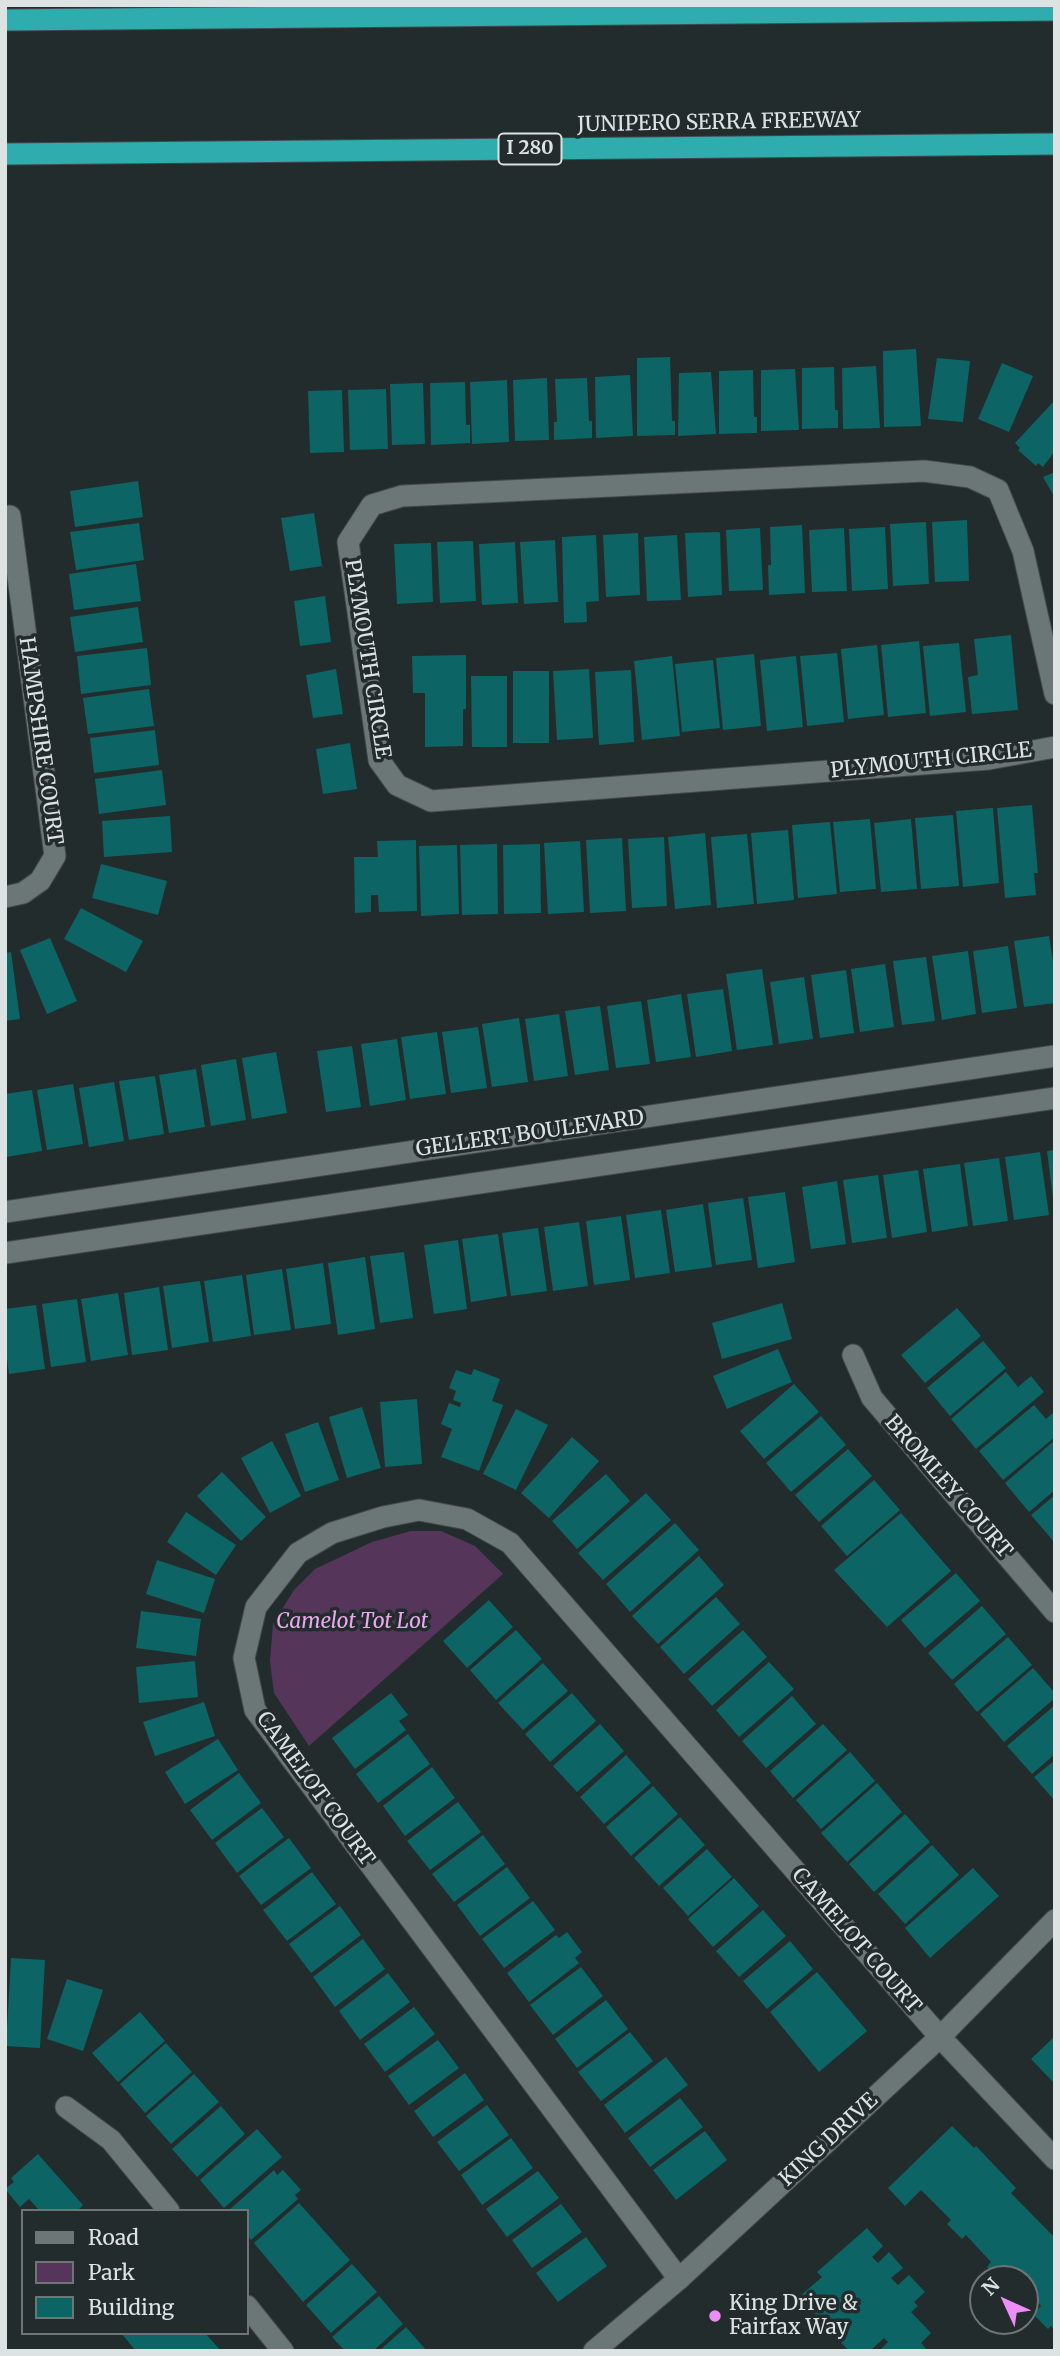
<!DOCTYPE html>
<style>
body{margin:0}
#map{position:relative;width:1060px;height:2356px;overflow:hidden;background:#232c2c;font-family:Merriweather,serif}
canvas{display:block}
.frame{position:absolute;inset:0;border:7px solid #dce3e2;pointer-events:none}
.legend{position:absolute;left:21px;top:2209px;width:228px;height:126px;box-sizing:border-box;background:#232c2c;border:2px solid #6d7575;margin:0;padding:9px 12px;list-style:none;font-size:21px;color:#dce3e2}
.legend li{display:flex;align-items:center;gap:14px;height:35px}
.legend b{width:35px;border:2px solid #6d7575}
.north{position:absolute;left:969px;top:2265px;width:70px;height:70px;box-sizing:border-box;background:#232c2c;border:2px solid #6d7575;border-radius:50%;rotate:315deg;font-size:19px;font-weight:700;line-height:28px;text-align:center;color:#dce3e2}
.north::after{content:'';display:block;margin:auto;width:24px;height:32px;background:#ee8cf8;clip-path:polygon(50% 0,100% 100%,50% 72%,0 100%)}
</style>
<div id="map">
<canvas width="1060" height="2356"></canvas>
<div class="frame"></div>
<ul class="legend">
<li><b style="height:9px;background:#6b7676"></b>Road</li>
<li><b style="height:19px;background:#56355a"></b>Park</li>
<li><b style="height:19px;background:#0c6465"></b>Building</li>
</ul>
<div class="north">N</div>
</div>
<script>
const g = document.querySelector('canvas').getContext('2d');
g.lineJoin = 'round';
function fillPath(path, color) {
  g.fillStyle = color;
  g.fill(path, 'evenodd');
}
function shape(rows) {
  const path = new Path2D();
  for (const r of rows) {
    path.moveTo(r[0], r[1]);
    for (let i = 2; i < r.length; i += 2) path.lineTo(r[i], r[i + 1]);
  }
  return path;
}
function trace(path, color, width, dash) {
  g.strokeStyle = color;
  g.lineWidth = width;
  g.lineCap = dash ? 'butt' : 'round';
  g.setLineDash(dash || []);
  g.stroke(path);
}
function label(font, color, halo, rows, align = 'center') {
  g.font = font + ' Merriweather,serif';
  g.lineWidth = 7;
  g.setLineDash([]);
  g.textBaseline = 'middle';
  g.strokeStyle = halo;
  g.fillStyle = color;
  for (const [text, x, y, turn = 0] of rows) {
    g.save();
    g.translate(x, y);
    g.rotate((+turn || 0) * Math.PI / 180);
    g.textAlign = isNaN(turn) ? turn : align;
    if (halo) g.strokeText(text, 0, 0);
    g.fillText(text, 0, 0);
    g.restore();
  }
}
fillPath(shape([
 [411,1531,441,1531,475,1546,503,1574,309,1746,274,1693,270,1661,273,1624,294,1590,315,1569,372,1542]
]), '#56355a');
fillPath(shape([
 [916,349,921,426,884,427,883,351],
 [670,357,672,421,675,421,675,435,637,436,637,358],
 [937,358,970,361,963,422,928,419],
 [1002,363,1033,376,1009,432,978,419],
 [876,366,880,428,843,429,842,368],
 [834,367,835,410,838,410,838,428,802,429,802,368],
 [795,369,799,430,761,431,761,370],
 [753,370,754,417,757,417,757,433,719,434,719,371],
 [711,372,716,434,678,436,679,373],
 [630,375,633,436,596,438,595,377],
 [547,378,549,440,515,441,513,380],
 [587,378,589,421,592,421,592,438,554,440,554,422,557,422,555,379],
 [507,380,509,442,472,444,470,382],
 [465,382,466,425,470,425,470,443,431,445,430,383],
 [423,383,425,444,392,445,390,384],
 [386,389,388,449,350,450,348,390],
 [342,390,344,452,310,453,308,391],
 [1055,400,1055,451,1043,467,1038,463,1036,466,1018,450,1020,448,1015,443],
 [1055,472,1055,498,1043,477],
 [138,481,143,517,75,527,70,491],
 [314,513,322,566,290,571,281,518],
 [967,520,969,581,935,582,932,522],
 [926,522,929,584,893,586,890,524],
 [139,523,144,560,76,570,70,532],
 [802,525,805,593,769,595,768,565,771,565,770,527],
 [885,527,888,589,852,591,849,529],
 [760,528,763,590,729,591,726,530],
 [844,528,847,591,812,592,809,530],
 [718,532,720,533,722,595,688,597,685,533],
 [638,533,640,595,606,597,603,535],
 [596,535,599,601,586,602,587,622,564,623,562,537],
 [677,535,681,600,647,601,644,537],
 [555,540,558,602,524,604,520,542],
 [473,541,476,601,440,603,437,542],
 [515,542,518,603,482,605,479,544],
 [431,543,433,602,397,604,394,544],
 [136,564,141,601,74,610,69,574],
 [325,596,331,642,300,646,294,601],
 [138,607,143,642,75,652,70,617],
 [1011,635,1018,710,972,714,968,677,978,675,974,639],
 [919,641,926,713,888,717,881,645],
 [959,643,966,712,930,716,923,646],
 [877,645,884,715,848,719,841,649],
 [147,648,151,685,81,694,77,656],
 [837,653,844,722,807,726,800,656],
 [754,654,761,726,723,730,716,658],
 [466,655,466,709,463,709,463,746,425,747,425,693,413,693,412,656],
 [672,656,680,736,642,740,634,661],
 [796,656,803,727,767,731,760,660],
 [713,660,720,728,682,732,675,664],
 [336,669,343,714,313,718,306,675],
 [589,669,593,738,557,740,553,671],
 [631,670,634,742,599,745,595,672],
 [513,671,549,671,549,743,513,743],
 [471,676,507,676,507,747,472,747],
 [149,689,154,726,88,734,83,698],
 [155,730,159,765,94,773,90,738],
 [350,743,357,789,323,794,316,749],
 [162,770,166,805,99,814,95,779],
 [1032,805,1038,873,1034,873,1036,895,1005,898,997,808],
 [993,808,999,883,963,887,956,811],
 [953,815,959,886,921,889,915,818],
 [170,816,172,852,104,857,102,821],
 [870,819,876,889,840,892,833,822],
 [911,819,917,889,881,892,874,823],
 [830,822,837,894,798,898,792,825],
 [788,830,794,900,757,904,751,833],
 [705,833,711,905,675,909,668,837],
 [747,834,754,904,717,908,711,837],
 [664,837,667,906,632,908,628,839],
 [622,838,626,911,590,913,586,840],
 [416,840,417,911,379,912,378,895,371,895,371,912,355,913,354,857,378,857,377,841],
 [580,841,584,912,548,914,544,843],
 [497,844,498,914,462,915,460,845],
 [540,844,541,913,504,914,503,845],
 [457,845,459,914,421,916,419,846],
 [101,864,167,881,158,915,92,898],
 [81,908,143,941,126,972,64,939],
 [1049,936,1055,974,1055,1003,1024,1007,1014,941],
 [50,938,77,1001,47,1014,20,950],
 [1008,946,1017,1008,982,1013,973,951],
 [968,951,976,1014,942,1020,932,956],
 [11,952,20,1019,5,1021,5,953],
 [926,957,935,1021,902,1025,893,961],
 [885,964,894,1027,860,1032,851,969],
 [762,969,773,1045,737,1050,726,974],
 [846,970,854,1033,820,1038,811,975],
 [804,977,813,1039,779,1044,770,982],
 [723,989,732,1051,696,1057,687,994],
 [681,994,691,1057,656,1062,647,1000],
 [641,1001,650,1064,616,1068,607,1006],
 [600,1006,609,1070,575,1075,565,1011],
 [559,1014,568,1076,534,1081,525,1019],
 [519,1018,528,1082,492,1087,482,1024],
 [478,1027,487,1088,451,1093,442,1032],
 [437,1032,446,1094,410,1099,401,1037],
 [397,1039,406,1100,370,1106,361,1044],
 [352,1046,361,1107,326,1112,317,1051],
 [276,1052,287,1113,252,1119,242,1058],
 [236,1059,246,1120,211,1126,201,1065],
 [196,1069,205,1127,169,1133,159,1075],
 [155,1076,164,1134,129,1140,119,1081],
 [114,1082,124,1141,89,1147,79,1088],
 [73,1084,83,1144,47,1150,37,1090],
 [32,1090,42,1151,6,1157,5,1094],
 [1055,1150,1055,1197,1053,1198,1047,1151],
 [1040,1152,1049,1215,1014,1220,1005,1157],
 [999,1158,1008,1221,973,1226,964,1163],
 [960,1164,968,1226,932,1232,923,1169],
 [918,1170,927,1232,892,1238,883,1175],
 [878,1175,887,1238,852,1243,843,1180],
 [837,1181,846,1244,811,1249,802,1187],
 [785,1192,795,1262,758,1268,748,1197],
 [743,1198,752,1260,716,1265,708,1203],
 [703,1204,712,1267,675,1272,666,1210],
 [661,1210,670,1273,635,1278,626,1215],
 [621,1216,630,1280,594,1285,586,1221],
 [579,1222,588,1286,553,1291,544,1227],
 [538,1228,547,1291,511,1296,502,1233],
 [498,1234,507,1296,471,1302,462,1239],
 [458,1240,467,1309,434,1314,424,1245],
 [404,1252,413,1318,380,1323,370,1256],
 [365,1257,375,1329,338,1335,328,1263],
 [323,1263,331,1324,295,1329,286,1269],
 [282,1269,291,1330,254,1335,246,1275],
 [242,1275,251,1336,213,1342,204,1281],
 [200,1281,209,1342,172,1348,163,1286],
 [159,1287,168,1350,132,1355,124,1293],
 [118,1293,128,1355,91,1361,81,1299],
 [77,1299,86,1362,51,1367,42,1304],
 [782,1303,792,1339,722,1359,712,1323],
 [36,1305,45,1369,9,1374,5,1344,5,1309],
 [957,1308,981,1336,925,1383,901,1355],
 [983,1341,1006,1368,950,1416,927,1388],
 [778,1349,792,1382,727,1409,713,1376],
 [474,1369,500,1379,492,1401,503,1405,479,1471,441,1457,452,1429,441,1424,449,1403,460,1407,461,1403,453,1400,456,1391,449,1388,456,1370,471,1375],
 [1006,1372,1018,1387,1031,1376,1044,1392,976,1449,951,1419],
 [794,1384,819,1412,764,1459,740,1431],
 [417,1399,422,1464,385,1467,380,1402],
 [1034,1405,1046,1419,1055,1411,1055,1437,1003,1480,979,1451],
 [362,1407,381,1468,347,1478,329,1417],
 [516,1409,548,1425,516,1490,483,1474],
 [821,1416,846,1445,791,1492,766,1463],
 [318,1422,339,1480,305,1492,285,1434],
 [572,1437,599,1461,549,1518,521,1493],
 [1055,1440,1055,1490,1029,1512,1005,1483],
 [272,1441,301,1496,270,1513,241,1458],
 [848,1449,872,1476,819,1522,795,1495],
 [222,1472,266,1517,241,1541,197,1496],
 [606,1474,630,1501,577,1549,552,1521],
 [874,1480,900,1510,847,1556,821,1526],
 [646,1493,671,1520,603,1580,578,1553],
 [1055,1495,1055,1543,1031,1515],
 [186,1512,236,1545,216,1575,167,1542],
 [901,1513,951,1571,887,1627,834,1570],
 [675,1523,699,1550,630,1612,606,1584],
 [699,1556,724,1585,658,1644,632,1616],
 [157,1560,215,1579,204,1613,146,1594],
 [956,1573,980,1601,925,1648,901,1620],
 [716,1597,740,1624,684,1674,660,1647],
 [489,1600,513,1627,467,1668,443,1641],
 [982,1606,1006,1634,952,1680,928,1653],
 [141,1611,201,1619,196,1656,136,1648],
 [516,1630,542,1659,496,1700,470,1670],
 [743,1630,767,1657,712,1706,688,1679],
 [1008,1637,1032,1665,977,1712,954,1684],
 [195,1661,198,1697,139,1703,136,1667],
 [769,1662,794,1689,739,1737,716,1710],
 [543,1663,568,1691,523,1730,498,1703],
 [1033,1668,1055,1693,1055,1698,1004,1742,980,1714],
 [391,1693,408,1715,399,1721,406,1730,355,1769,332,1738],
 [572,1693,596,1721,550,1762,525,1734],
 [792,1696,816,1724,766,1768,742,1741],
 [204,1702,215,1736,155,1756,143,1722],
 [1055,1705,1055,1754,1032,1774,1007,1746],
 [600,1724,624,1751,577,1792,553,1766],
 [823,1724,847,1750,793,1798,770,1771],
 [408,1734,430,1764,378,1803,356,1774],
 [218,1739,238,1770,185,1804,165,1772],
 [850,1752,875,1781,821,1829,796,1800],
 [626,1755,651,1783,604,1824,580,1797],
 [1055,1760,1055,1801,1034,1777],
 [432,1767,455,1798,405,1836,383,1806],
 [239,1773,261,1803,212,1840,190,1810],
 [877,1783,902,1812,847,1862,821,1833],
 [653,1786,678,1814,631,1856,606,1827],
 [458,1802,481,1832,430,1870,407,1841],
 [262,1808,284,1837,237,1873,215,1843],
 [905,1814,930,1842,874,1892,849,1864],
 [680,1817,705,1845,659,1886,634,1858],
 [483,1835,505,1864,454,1902,432,1874],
 [289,1838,311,1868,261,1905,239,1876],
 [932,1845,959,1875,905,1924,878,1894],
 [707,1849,732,1877,688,1916,663,1888],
 [507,1867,530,1898,480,1936,457,1905],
 [973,1868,999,1896,930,1958,905,1928],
 [312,1872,336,1904,287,1941,263,1910],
 [734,1878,759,1906,713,1947,688,1919],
 [533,1901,555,1930,504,1968,482,1939],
 [340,1906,361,1935,311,1973,289,1944],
 [763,1910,786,1936,739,1977,716,1951],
 [567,1932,582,1952,575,1958,579,1963,529,2002,507,1973,556,1935,559,1938],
 [363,1939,385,1969,335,2007,313,1977],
 [790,1941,813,1969,767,2009,743,1981],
 [11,1958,45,1960,40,2048,6,2046],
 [581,1967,603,1996,553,2035,530,2005],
 [817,1972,867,2031,819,2072,770,2012],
 [388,1973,410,2002,360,2040,339,2011],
 [67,1979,103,1990,83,2051,47,2039],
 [606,2000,628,2029,577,2068,555,2039],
 [414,2007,435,2034,385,2072,364,2044],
 [140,2012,165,2041,118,2082,92,2053],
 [630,2032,653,2061,601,2101,578,2072],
 [1055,2036,1055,2084,1031,2059],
 [438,2040,459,2068,409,2105,388,2076],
 [166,2043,192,2072,145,2113,120,2084],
 [666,2057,688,2085,625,2133,604,2105],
 [465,2073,484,2100,433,2137,414,2111],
 [194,2074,219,2102,171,2144,146,2116],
 [680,2098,703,2127,650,2167,628,2138],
 [487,2105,509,2135,459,2171,437,2142],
 [221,2106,245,2134,197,2177,172,2149],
 [952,2126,974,2148,976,2146,1016,2188,1011,2193,1055,2238,1055,2331,1051,2326,1048,2329,1033,2314,1041,2306,1033,2297,1028,2301,1025,2298,1025,2279,998,2279,987,2267,991,2262,966,2235,962,2239,947,2224,951,2220,921,2190,905,2206,888,2188],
 [257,2129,282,2157,224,2208,200,2180],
 [705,2131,727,2160,676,2200,653,2170],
 [511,2138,533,2168,482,2205,461,2175],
 [38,2154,83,2205,77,2211,40,2211,29,2199,20,2207,5,2189,14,2182,11,2178],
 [274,2170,277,2175,283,2170,301,2190,295,2195,298,2199,251,2240,247,2235,247,2211,228,2211],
 [538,2171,559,2198,507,2237,486,2209],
 [299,2203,350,2260,303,2302,254,2243],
 [561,2204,582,2232,532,2268,512,2240],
 [867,2228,883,2246,872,2257,878,2263,889,2252,903,2268,891,2278,898,2285,909,2275,925,2292,914,2302,918,2306,911,2312,931,2333,921,2343,928,2351,879,2351,888,2342,884,2338,870,2351,849,2351,799,2297,822,2277,817,2272],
 [586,2237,607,2266,558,2302,536,2273],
 [352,2264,377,2292,331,2333,306,2305],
 [379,2296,403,2324,373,2351,345,2351,332,2337],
 [406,2327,427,2351,379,2351],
 [121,2333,205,2333,221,2351,136,2351]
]), '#0c6465');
const street = shape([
 [1055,694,1023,551,998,490,970,477,924,471,402,496,372,505,348,542,379,760,397,785,431,801,989,759,1055,747],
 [5,897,23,893,40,881,55,856,10,516],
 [853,1355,872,1398,1055,1612],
 [66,2107,111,2140,169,2211],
 [679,2279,255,1710,244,1658,256,1607,298,1553,332,1533,383,1517,419,1510,467,1519,510,1543,940,2037,1055,2159],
 [247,2306,283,2351]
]);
const secondary = shape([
 [5,1212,1055,1056],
 [5,1253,1055,1098],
 [594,2351,679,2279,940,2037,1055,1920]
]);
const highway = shape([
 [5,20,1055,10],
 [5,154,1055,144]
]);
trace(street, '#424b4a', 23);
trace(secondary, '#424b4a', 23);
trace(highway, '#424b4a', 23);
trace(street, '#6b7676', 21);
trace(secondary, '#6b7676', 21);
trace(highway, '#2facad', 21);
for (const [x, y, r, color] of [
 [715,2316,7,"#ee8cf8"]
]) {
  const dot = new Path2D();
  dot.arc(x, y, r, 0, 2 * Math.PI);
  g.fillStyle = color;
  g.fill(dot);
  trace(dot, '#232c2c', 2.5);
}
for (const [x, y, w] of [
 [530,149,63]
]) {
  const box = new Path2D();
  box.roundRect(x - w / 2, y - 15.5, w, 31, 5);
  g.fillStyle = '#232c2c';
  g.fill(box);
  trace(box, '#dce3e2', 2);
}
label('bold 19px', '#dce3e2', null, [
 ["I 280",530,149]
]);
label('21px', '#dce3e2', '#232c2c', [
 ["JUNIPERO SERRA FREEWAY",719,123,-1],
 ["PLYMOUTH CIRCLE",367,659,81],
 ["HAMPSHIRE COURT",40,741,82],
 ["PLYMOUTH CIRCLE",931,761,-6],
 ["GELLERT BOULEVARD",530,1134,-8],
 ["BROMLEY COURT",948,1487,49],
 ["CAMELOT COURT",315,1789,54],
 ["CAMELOT COURT",856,1941,49],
 ["KING DRIVE",829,2140,-43]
]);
label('italic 21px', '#eaa7f0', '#232c2c', [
 ["Camelot Tot Lot",352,1622]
]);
label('21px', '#dce3e2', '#232c2c', [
 ["King Drive &",729,2304],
 ["Fairfax Way",729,2328]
], 'left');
</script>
